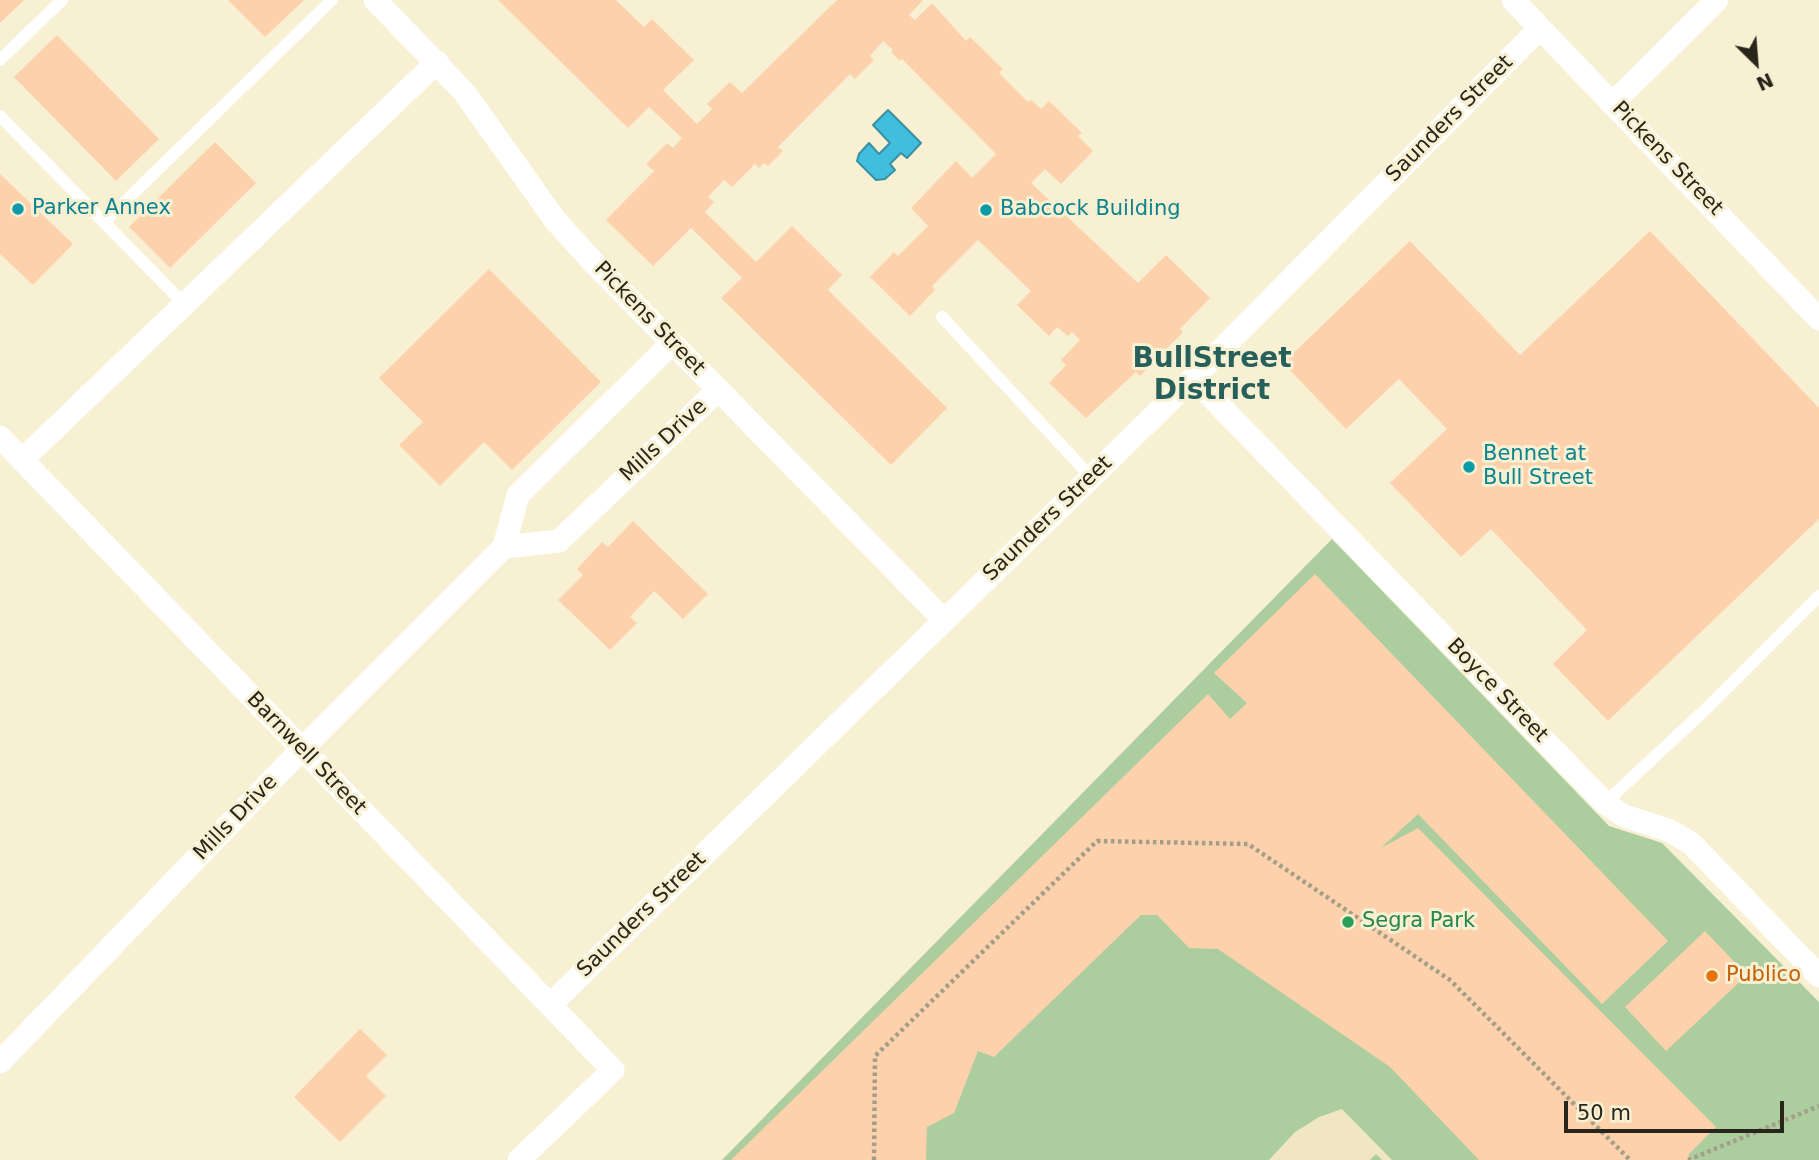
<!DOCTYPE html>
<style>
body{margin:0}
#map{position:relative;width:1819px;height:1160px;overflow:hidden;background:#f7f0d2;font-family:"DejaVu Sans",sans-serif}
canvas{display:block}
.north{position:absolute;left:1721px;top:28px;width:70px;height:70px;-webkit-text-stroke:5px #f7f0d2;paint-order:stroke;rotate:155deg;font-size:19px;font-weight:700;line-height:28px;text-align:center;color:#28251a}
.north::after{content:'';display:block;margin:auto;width:24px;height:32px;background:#28251a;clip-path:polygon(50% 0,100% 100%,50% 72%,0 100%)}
.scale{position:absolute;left:1564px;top:1101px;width:220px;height:32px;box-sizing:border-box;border:4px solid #28251a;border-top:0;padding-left:9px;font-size:21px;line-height:24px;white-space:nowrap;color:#28251a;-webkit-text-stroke:5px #f7f0d2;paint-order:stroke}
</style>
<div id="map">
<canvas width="1819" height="1160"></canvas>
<div class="north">N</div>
<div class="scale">50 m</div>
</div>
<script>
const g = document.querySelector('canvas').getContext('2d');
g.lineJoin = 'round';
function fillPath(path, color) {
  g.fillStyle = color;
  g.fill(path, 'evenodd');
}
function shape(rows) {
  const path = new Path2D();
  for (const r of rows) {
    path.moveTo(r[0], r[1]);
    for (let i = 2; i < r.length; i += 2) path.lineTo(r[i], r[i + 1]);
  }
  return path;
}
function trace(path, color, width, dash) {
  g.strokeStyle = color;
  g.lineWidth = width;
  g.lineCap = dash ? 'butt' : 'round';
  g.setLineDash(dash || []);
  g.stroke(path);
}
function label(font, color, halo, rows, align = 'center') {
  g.font = font + ' "DejaVu Sans",sans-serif';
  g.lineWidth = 6;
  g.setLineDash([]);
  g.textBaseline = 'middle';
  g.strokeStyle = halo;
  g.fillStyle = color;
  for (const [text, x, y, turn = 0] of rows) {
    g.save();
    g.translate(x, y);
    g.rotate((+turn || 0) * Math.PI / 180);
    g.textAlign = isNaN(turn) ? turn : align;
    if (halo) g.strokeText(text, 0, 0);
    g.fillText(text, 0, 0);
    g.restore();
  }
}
fillPath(shape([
 [1332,539,1609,826,1662,843,1819,1002,1819,1160,722,1160]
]), '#accd9d');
fillPath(shape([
 [1342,1109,1392,1160,1382,1160,1376,1154,1370,1160,1269,1160,1295,1132,1319,1117]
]), '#f0e6c1');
const water = shape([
 [888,110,921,143,907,158,901,153,890,164,895,170,885,179,876,180,857,161,859,154,869,143,879,154,890,143,873,125,888,110]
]);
fillPath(water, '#41bede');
trace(water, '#3a90a3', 2);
fillPath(shape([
 [0,0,24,0,0,23],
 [228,0,304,0,265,37],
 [498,0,616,0,644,27,652,19,694,60,663,90,697,124,712,109,707,104,730,82,742,93,837,0,923,0,909,15,915,20,932,3,966,41,970,37,1003,69,999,73,1028,102,1031,100,1041,109,1049,101,1082,133,1078,136,1093,151,1061,184,1045,169,1031,183,1138,283,1166,255,1210,298,1180,329,1183,332,1140,376,1136,372,1086,418,1049,383,1066,365,1061,360,1080,340,1072,332,1068,336,1057,327,1049,336,1017,305,1031,291,978,240,932,286,935,290,910,316,870,277,894,252,898,256,928,226,911,208,956,161,972,178,996,154,902,59,900,61,891,52,893,50,883,41,870,56,874,60,855,79,850,74,778,147,783,151,768,166,764,163,759,168,755,164,732,187,724,180,708,197,714,202,705,212,756,262,792,226,842,275,828,290,947,408,891,465,721,298,742,278,691,228,653,266,606,220,654,171,646,164,667,143,673,148,682,138,649,107,628,128],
 [57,35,159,139,116,181,14,77],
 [215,142,256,183,170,268,129,227],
 [0,174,73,244,33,285,0,254],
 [1650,231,1819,408,1819,519,1608,721,1553,664,1587,630,1491,529,1461,557,1390,483,1447,429,1399,379,1346,429,1283,363,1410,241,1520,355],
 [489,269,601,382,512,470,484,442,440,486,399,445,423,422,379,378],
 [633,521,708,594,683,619,654,591,630,617,637,623,610,650,558,600,583,575,577,569,602,542,608,547],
 [1315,574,1668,941,1602,1004,1418,814,1381,848,1418,828,1716,1127,1688,1155,1693,1160,1479,1160,1390,1067,1218,949,1189,948,1157,915,1141,915,994,1057,978,1051,954,1113,927,1127,926,1160,731,1160,1208,694,1230,719,1247,703,1214,673],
 [1705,931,1747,975,1666,1051,1625,1007],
 [360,1029,387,1055,366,1076,386,1096,340,1142,294,1097]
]), '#fdd1ac');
trace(shape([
 [874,1160,875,1056,1097,841,1248,844,1450,980,1630,1160],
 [1688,1160,1819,1106]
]), '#a39e88', 4.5, [3.5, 3.5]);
trace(shape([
 [0,60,62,0],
 [0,116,184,304],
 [104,222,332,0],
 [942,317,1091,477],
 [1605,803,1708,707,1819,596]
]), '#fff', 12);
trace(shape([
 [375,0,464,92,555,220,593,262,944,620],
 [1513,0,1819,319],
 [1613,103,1717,0],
 [1193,378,1605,803,1624,816,1668,830,1691,843,1819,976],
 [0,437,613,1070,519,1160],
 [22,460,437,62],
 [504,547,559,541,718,390],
 [550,1005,1193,378,1540,28],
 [0,1062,301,750,504,547,518,495,672,343]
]), '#fff', 23);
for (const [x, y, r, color] of [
 [18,209,7,"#0f9aa8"],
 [986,210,7,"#0f9aa8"],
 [1469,467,7,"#0f9aa8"],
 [1348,922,7,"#2e9e5b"],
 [1712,976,7,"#e8710a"]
]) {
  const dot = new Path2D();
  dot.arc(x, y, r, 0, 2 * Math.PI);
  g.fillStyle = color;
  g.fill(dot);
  trace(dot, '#f7f0d2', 2.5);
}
label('21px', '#28251a', '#f7f0d2', [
 ["Saunders Street",1450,119,-45],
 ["Pickens Street",1667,159,46],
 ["Pickens Street",649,319,46],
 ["Mills Drive",664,441,-43],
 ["Saunders Street",1048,519,-44],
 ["Boyce Street",1497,691,46],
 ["Barnwell Street",306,754,46],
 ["Mills Drive",236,818,-46],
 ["Saunders Street",642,915,-44]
]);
label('21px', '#0d838f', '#f7f0d2', [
 ["Parker Annex",32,209],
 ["Babcock Building",1000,210],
 ["Bennet at",1483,455],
 ["Bull Street",1483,479]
], 'left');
label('21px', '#27864d', '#f7f0d2', [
 ["Segra Park",1362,922]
], 'left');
label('21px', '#c56008', '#f7f0d2', [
 ["Publico",1726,976]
], 'left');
label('bold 28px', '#27605a', '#f7f0d2', [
 ["BullStreet",1212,360],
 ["District",1212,392]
]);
</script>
